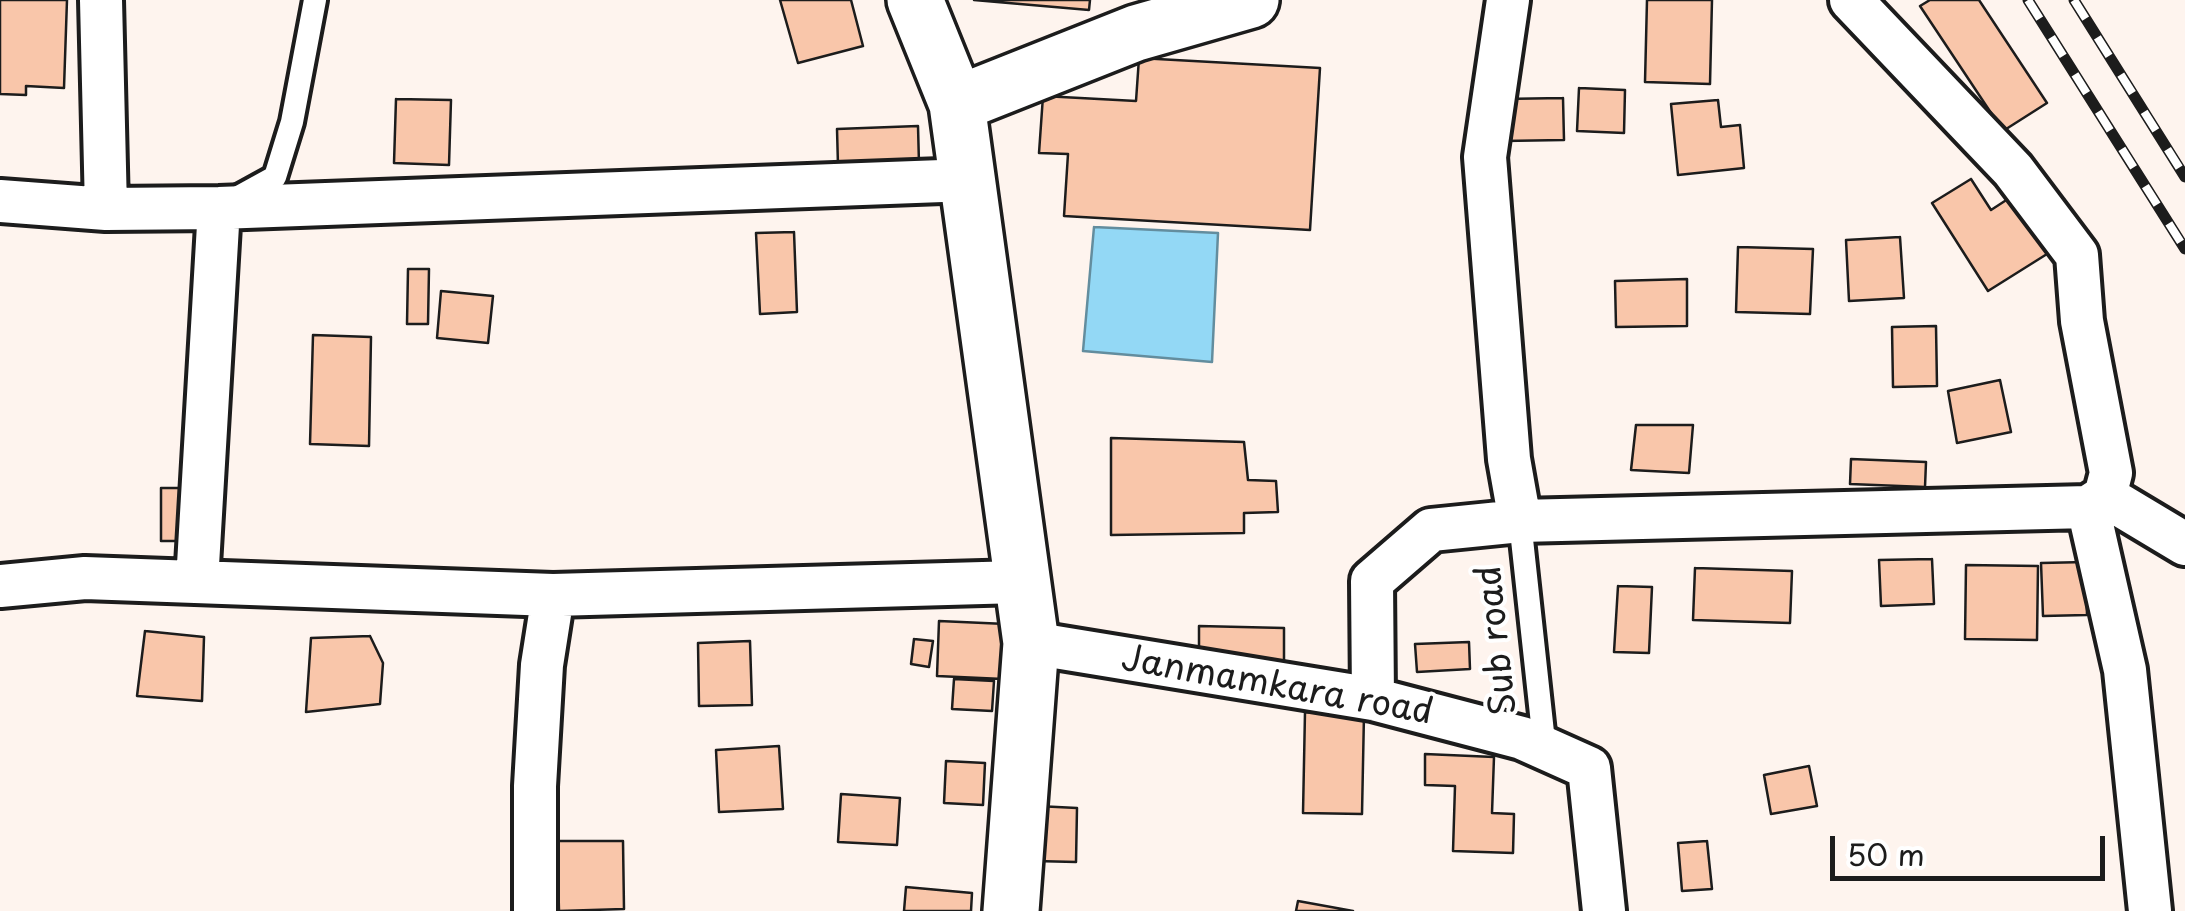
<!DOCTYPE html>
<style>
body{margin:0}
#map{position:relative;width:2185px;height:911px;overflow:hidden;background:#fef4ee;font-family:"Playpen Sans",sans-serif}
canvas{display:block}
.scale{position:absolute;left:1830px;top:836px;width:275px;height:45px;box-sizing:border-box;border:5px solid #1c1c1c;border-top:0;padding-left:12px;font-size:30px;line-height:35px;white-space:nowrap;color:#1c1c1c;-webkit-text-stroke:8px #fff;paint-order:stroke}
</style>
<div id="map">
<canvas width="2185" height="911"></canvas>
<div class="scale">50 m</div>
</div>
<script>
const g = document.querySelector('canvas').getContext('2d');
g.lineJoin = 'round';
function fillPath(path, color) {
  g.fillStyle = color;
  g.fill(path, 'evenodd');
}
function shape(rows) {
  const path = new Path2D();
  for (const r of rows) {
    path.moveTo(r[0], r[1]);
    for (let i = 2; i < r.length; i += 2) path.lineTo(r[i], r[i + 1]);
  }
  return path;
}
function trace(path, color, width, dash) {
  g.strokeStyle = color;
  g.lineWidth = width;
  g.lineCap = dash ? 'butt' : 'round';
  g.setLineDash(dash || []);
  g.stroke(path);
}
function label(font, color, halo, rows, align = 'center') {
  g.font = font + ' "Playpen Sans",sans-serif';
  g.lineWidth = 8;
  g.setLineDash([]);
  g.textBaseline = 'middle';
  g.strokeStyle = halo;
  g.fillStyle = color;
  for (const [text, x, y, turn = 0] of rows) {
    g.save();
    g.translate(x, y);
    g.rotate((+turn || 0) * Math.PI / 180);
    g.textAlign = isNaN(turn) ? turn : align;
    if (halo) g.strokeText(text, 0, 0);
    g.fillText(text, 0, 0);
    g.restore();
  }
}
const water = shape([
 [1094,227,1218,233,1212,362,1083,351,1094,227]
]);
fillPath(water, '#93d8f5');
trace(water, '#638d9e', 2.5);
const building = shape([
 [0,0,67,0,64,88,26,86,26,95,0,94,0,0],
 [780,0,851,0,863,46,798,63,780,0],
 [974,0,1090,0,1089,10,974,0],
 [1647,0,1712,0,1710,84,1645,82,1647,0],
 [1930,0,1979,0,2047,103,2003,131,1920,6,1930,0],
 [1139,58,1320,68,1310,230,1064,216,1068,154,1039,153,1043,96,1136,101,1139,58],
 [1579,88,1625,90,1624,133,1577,131,1579,88],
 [1563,98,1564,140,1503,141,1502,99,1563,98],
 [396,99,451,100,449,165,394,163,396,99],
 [1718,100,1721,127,1740,125,1744,168,1678,175,1671,104,1718,100],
 [918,126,919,164,838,166,837,129,918,126],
 [1971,179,1991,210,2011,197,2047,254,1988,291,1932,203,1971,179],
 [794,232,797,312,760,314,756,233,794,232],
 [1900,237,1904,298,1849,301,1846,240,1900,237],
 [1738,247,1813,249,1810,314,1736,312,1738,247],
 [408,269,429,269,428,324,407,324,408,269],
 [1687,279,1687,326,1616,327,1615,281,1687,279],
 [441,291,493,296,488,343,437,338,441,291],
 [1936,326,1937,386,1893,387,1892,327,1936,326],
 [313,335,371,337,369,446,310,444,313,335],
 [2000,380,2011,432,1957,443,1948,391,2000,380],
 [1636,425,1693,425,1689,473,1631,470,1636,425],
 [1111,438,1244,442,1248,480,1276,481,1278,512,1244,513,1244,533,1111,535,1111,438],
 [1851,459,1926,462,1925,487,1850,484,1851,459],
 [161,488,209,488,209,541,161,541,161,488],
 [1932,559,1934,604,1881,606,1879,560,1932,559],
 [2086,562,2087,615,2043,616,2041,563,2086,562],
 [1966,565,2038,566,2037,640,1965,639,1966,565],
 [1695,568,1792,571,1790,623,1693,620,1695,568],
 [1618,586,1652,587,1649,653,1614,652,1618,586],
 [939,621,1006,624,1003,679,937,676,939,621],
 [1199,626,1284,628,1284,665,1199,665,1199,626],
 [145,631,204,637,202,701,137,696,145,631],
 [370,636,383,663,380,704,306,712,311,638,370,636],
 [914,639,933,641,929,667,911,664,914,639],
 [750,641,752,705,699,706,698,643,750,641],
 [1469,642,1470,669,1417,672,1415,644,1469,642],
 [954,679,994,681,992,711,952,709,954,679],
 [1305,712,1364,714,1362,814,1303,813,1305,712],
 [779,746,783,809,719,812,716,750,779,746],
 [1425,754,1494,757,1492,813,1514,814,1513,853,1453,851,1455,786,1425,785,1425,754],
 [946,761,985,763,983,805,944,803,946,761],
 [1809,766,1817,806,1771,814,1764,775,1809,766],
 [841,794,900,798,897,845,838,842,841,794],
 [1037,806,1077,808,1076,862,1035,861,1037,806],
 [557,841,623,841,624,909,559,911,557,841],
 [1707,841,1712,889,1682,891,1678,843,1707,841],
 [906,887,972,893,971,911,904,911,906,887],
 [1298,901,1353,911,1296,911,1298,901]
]);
fillPath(building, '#f9c6aa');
trace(building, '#1c1c1c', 2.5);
const lane = shape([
 [235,199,275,177,292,122,315,0],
 [1520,521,1545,751]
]);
const street = shape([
 [101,0,106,209],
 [1508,0,1485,157,1509,459,1520,521],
 [1851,0,2013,170,2077,255,2082,321,2111,473,2105,496,2088,507],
 [0,201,106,209,219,208,969,180],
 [2105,496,2185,544],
 [197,582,219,208],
 [0,586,85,578,553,595,1019,582],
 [1031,643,1373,699,1522,738,1589,768,1604,911],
 [1373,699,1372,581,1431,530,1520,521,2088,507,2125,670,2150,911],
 [535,911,535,786,542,665,553,595]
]);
const secondary = shape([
 [915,0,957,104,1031,643,1011,911],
 [957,104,1136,33,1251,0]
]);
trace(lane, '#1c1c1c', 30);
trace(street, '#1c1c1c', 50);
trace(secondary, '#1c1c1c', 62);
trace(lane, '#fff', 22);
trace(street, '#fff', 42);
trace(secondary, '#fff', 55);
const rail = shape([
 [2028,0,2185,249],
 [2074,0,2185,177]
]);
trace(rail, '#1c1c1c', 11);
trace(rail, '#fff', 8, [22]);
label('35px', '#1c1c1c', '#fff', [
 ["Sub road",1498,640,-96],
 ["Janmamkara road",1277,687,10]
]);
</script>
